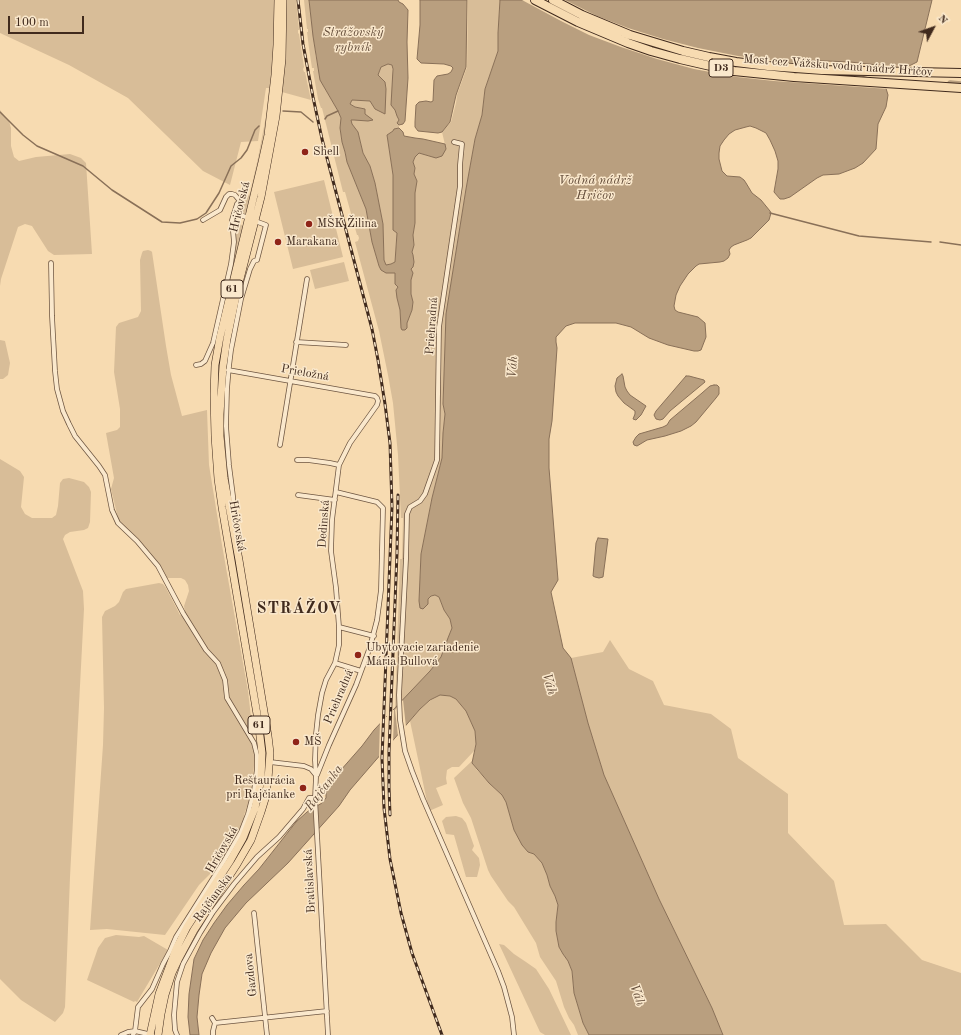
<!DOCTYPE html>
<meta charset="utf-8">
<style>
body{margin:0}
#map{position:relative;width:961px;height:1035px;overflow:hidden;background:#f7dbb1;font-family:"Old Standard TT",serif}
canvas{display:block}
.north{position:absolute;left:913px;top:8px;width:40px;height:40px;-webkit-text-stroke:3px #fae8cc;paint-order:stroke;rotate:49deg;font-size:11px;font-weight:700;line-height:16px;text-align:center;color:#402a1d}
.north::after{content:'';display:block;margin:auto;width:14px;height:18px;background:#402a1d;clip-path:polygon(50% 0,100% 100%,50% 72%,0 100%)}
.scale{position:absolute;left:8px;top:16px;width:76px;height:18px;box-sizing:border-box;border:2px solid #402a1d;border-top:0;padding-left:5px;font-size:12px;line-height:14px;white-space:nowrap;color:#402a1d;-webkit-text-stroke:3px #fae8cc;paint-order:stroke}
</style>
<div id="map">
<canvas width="961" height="1035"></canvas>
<div class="north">N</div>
<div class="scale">100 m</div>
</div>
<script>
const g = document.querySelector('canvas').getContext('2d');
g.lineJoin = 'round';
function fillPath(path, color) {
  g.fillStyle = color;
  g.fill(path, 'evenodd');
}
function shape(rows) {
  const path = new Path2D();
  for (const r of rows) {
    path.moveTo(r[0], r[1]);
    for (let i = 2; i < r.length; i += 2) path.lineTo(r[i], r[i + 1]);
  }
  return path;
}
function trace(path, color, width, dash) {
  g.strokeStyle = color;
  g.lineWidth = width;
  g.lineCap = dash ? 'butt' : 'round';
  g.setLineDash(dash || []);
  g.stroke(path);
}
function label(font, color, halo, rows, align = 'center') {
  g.font = font + ' "Old Standard TT",serif';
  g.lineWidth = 3;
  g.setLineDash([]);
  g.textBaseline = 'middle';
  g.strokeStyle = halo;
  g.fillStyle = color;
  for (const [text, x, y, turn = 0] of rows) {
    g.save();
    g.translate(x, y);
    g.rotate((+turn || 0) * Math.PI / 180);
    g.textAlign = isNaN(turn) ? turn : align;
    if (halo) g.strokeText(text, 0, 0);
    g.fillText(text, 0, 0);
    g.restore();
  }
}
fillPath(shape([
 [0,0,296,0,299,30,298,30,298,33,299,34,304,67,303,69,304,72,305,72,311,100,271,89,263,142,247,211,245,213,242,214,239,212,239,208,247,198,250,193,258,158,266,116,269,88,266,88,258,141,241,142,230,185,203,171,128,98,69,65,0,33],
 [304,0,309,0,316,58,324,87,338,111,341,118,340,128,342,142,345,152,347,162,366,209,372,242,379,266,395,273,395,284,398,287,397,298,400,310,401,328,407,328,407,323,412,310,413,302,411,294,411,280,412,277,411,269,413,255,412,252,414,245,413,235,415,223,415,193,417,181,414,174,415,168,413,163,415,157,419,152,429,156,446,149,442,132,451,122,456,103,457,95,467,67,468,0,500,0,498,33,498,51,485,89,482,115,475,139,466,189,446,314,443,404,445,414,443,433,442,458,432,498,421,554,419,601,428,599,431,596,435,595,439,597,444,610,450,619,452,628,441,657,429,672,395,710,400,559,402,559,403,518,401,518,398,455,393,403,388,375,379,331,355,242,358,241,359,238,358,235,357,235,345,192,343,192,322,108,321,108,318,99,313,71,314,71,314,68,312,68,309,48,307,32,308,32,308,29,307,29],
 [388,64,392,65,395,110,399,120,397,123,399,125,399,128,394,129,393,131,387,135,393,175,394,195,397,233,395,262,391,264,386,265,384,260,383,224,375,183,370,166,363,153,358,132,352,124,351,120,354,120,365,114,365,109,355,107,350,104,352,100,371,101,375,109,386,89,385,82,378,75,381,67],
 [0,110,9,121,11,128,11,146,14,157,19,161,36,157,70,154,81,158,86,163,92,254,54,255,48,251,32,226,25,224,18,227,1,279,0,286],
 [324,180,343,257,293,269,274,192],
 [234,220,243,226,216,343,214,342,235,242],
 [148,250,151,251,152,252,166,346,171,375,182,416,207,410,209,465,222,545,248,691,255,752,252,792,244,815,242,842,199,885,165,935,107,929,90,930,103,745,104,708,102,617,105,611,115,606,119,602,123,592,126,589,159,583,163,584,166,588,180,615,183,616,185,613,184,606,189,591,188,585,185,580,181,578,166,578,159,566,138,539,120,523,118,518,111,489,114,478,106,433,117,430,120,427,120,409,114,372,116,327,119,323,138,317,141,311,140,260,142,253,143,251],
 [344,262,349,281,315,289,310,270],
 [0,340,5,341,10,363,8,375,3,379,0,379],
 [0,459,20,471,24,477,21,507,25,514,32,518,52,518,56,515,58,506,60,483,63,479,69,478,84,482,89,487,91,492,90,522,88,528,84,530,70,532,65,535,63,539,83,591,84,609,70,877,65,1007,63,1013,55,1022,21,1000,0,979],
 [610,640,629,669,653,681,664,705,711,714,731,729,738,758,788,794,788,833,834,881,844,925,886,924,922,960,961,973,961,1035,723,1035,712,1008,659,899,604,775,588,723,571,658,603,652],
 [440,695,450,696,456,699,466,711,475,731,476,744,474,751,459,767,452,767,447,770,446,778,447,784,436,788,443,805,429,811,410,721,421,708,431,700],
 [473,760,472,763,477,770,489,783,502,795,506,802,514,830,528,852,534,854,542,863,547,875,550,886,555,896,558,905,556,922,556,931,559,947,563,954,568,961,572,971,574,993,583,1023,589,1035,578,1035,574,1025,569,1018,564,1007,556,981,540,957,536,943,514,907,508,901,491,876,488,870,471,818,463,803,454,778],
 [456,816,462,818,466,823,474,846,472,850,479,858,480,865,477,877,466,877,454,835,446,834,442,821,446,817],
 [116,935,139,937,144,936,168,950,137,1002,135,1001,134,1002,87,980,98,948,105,938],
 [499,944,504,945,514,954,526,962,536,969,549,989,571,1035,545,1035,540,1032]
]), '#d8bd98');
const water = shape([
 [309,0,398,0,399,2,403,4,408,10,407,42,408,78,405,121,403,124,399,125,397,123,399,120,397,116,395,110,391,105,393,69,392,65,388,64,381,67,378,75,385,82,386,89,385,114,375,109,370,101,352,100,350,104,355,107,365,109,365,114,373,120,368,121,354,120,351,120,352,124,358,132,363,153,370,166,375,183,383,224,384,260,386,265,391,264,395,262,397,233,393,230,393,175,387,135,393,131,394,129,399,128,403,132,404,136,415,138,423,139,445,144,446,149,442,156,436,158,419,153,415,157,413,162,415,168,414,174,417,181,415,193,415,223,413,235,414,245,412,252,413,255,414,262,413,267,411,269,413,273,411,280,411,294,413,302,412,310,407,323,407,328,405,330,402,330,401,328,400,310,397,298,396,290,398,287,395,284,395,273,386,273,381,270,379,266,372,242,366,209,347,162,345,152,342,142,340,128,341,118,338,111,320,80,313,36,309,0],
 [420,0,467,0,466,67,456,95,450,122,442,132,438,133,418,131,415,127,415,122,416,105,419,102,426,101,431,102,433,101,434,80,437,76,448,74,451,72,453,68,451,66,444,64,421,63,417,59,420,25,420,0],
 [500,0,932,0,917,62,905,68,850,62,803,60,801,62,806,69,821,78,838,74,861,76,878,80,885,85,888,95,886,107,878,124,876,149,863,163,855,168,839,174,823,175,817,178,790,197,784,199,780,199,774,192,778,169,778,161,775,151,770,140,766,133,756,128,750,126,746,127,735,130,729,134,724,140,720,146,719,153,719,159,722,171,727,176,740,177,744,180,746,183,752,193,761,200,770,211,771,213,769,220,751,238,747,240,734,245,731,247,729,250,730,254,728,258,724,261,720,262,699,264,696,266,688,274,680,286,676,295,674,306,675,310,678,312,698,317,705,323,706,337,701,350,698,351,694,351,668,345,649,338,631,327,616,323,575,323,566,326,556,337,556,342,557,348,552,421,549,439,549,468,558,580,551,592,563,648,571,658,588,723,604,775,659,899,712,1008,723,1035,589,1035,583,1023,574,993,572,971,568,961,563,954,559,947,556,931,556,922,558,905,555,896,550,886,547,875,542,863,534,854,528,852,522,845,514,830,506,802,502,795,489,783,472,763,476,744,475,731,466,711,456,699,450,696,440,695,430,700,420,709,350,790,339,806,288,863,246,903,225,928,211,953,202,974,199,995,197,1017,199,1035,190,1035,188,1017,189,994,194,959,203,940,214,923,227,905,244,885,259,869,296,822,307,812,322,803,326,798,326,793,327,788,333,779,362,746,374,730,430,671,441,657,448,638,452,628,450,619,444,610,439,597,435,595,431,596,428,599,428,604,423,609,420,608,419,601,421,554,432,498,442,458,443,433,445,414,443,404,446,314,466,189,475,139,482,115,485,89,498,51,498,33,500,0],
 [622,374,623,376,625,387,627,391,630,395,646,406,641,415,636,420,633,419,635,414,635,411,624,403,618,396,616,392,615,386,617,378,622,374],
 [686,376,689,376,704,380,705,382,670,411,663,419,660,420,656,419,654,415,656,411,686,376],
 [714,385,717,385,719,387,719,394,716,398,696,422,691,426,681,431,665,436,647,440,637,446,634,445,633,442,636,437,639,434,663,427,667,425,670,420,702,393,710,386,714,385],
 [598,538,608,539,603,577,599,578,595,577,593,576,596,543,598,538]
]);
fillPath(water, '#b99f7f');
trace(water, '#897058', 1);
fillPath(shape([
 [522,0,565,0,597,16,628,28,663,39,698,48,738,56,776,61,804,63,803,64,807,67,818,74,789,72,879,78,883,80,887,84,889,89,774,81,737,77,694,69,657,59,621,47,589,35,561,21],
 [860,65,914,66,905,70],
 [403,700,406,727,398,736,395,710],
 [391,710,394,710,393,744,387,751,386,751,386,752,381,757,379,757,380,721,385,717,387,717,387,714]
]), '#f7dbb1');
trace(shape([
 [283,111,301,112,313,122],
 [0,112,23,135,37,146,83,166,112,190,162,222,180,223,197,219,206,213,219,193,231,166,241,158,247,150,255,130,259,126],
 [325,119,327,116,338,111],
 [770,213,859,236,931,242],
 [940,242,961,245]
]), '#897058', 1.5);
trace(shape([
 [950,83,961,84]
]), '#b99f7f', 5.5);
const street = shape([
 [454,142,462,144,460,165,460,186,439,327,437,460,425,494,420,501,410,507,407,514,406,559,399,695,400,720,405,751,412,771,423,799,498,971,504,987,512,1017,514,1035],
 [234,213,249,218,255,221,266,225,257,260,254,261,250,269,241,299,231,350,229,366,227,389,226,426,229,465,233,496,234,519],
 [51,263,52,316,55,371,57,389,63,411,69,424,75,436,99,466,105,475,112,510,118,523,137,541,158,566,183,613,206,650,218,663,225,680,227,698,254,743,257,755,257,769,254,791,248,814,241,832,224,861,176,937,170,951,163,964,152,989,138,1007,135,1031,133,1035],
 [296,342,346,345],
 [196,365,201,364,205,361,213,343,231,264,234,242,232,220,237,204,240,201,235,195,232,194,229,194,226,197,220,210,203,220],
 [228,370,375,396,377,398,378,401,377,405,350,443,339,465,332,520,331,551,336,588,339,627,339,645,335,663,326,680,322,693,318,715,316,734,315,760,316,777,315,798,328,1035],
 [280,445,307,279],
 [297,460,308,460,330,463,339,465],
 [298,495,335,500],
 [339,627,374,636],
 [335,663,361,671],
 [270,762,304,766,311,769,315,774],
 [317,775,329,745,356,685,370,647,377,620,381,590,383,508,377,502,336,492],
 [254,913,267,1035],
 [212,1018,215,1023,213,1031,213,1035],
 [215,1023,327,1011],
 [121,1035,128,1032,135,1031,152,1035],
 [177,1035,175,1030,174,1015,177,982,183,964,200,933,213,912,234,884,257,857,279,837,303,809,309,798,315,798]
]);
const primary = shape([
 [150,1035,159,994,176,949,187,927,230,861,243,838,255,808,261,779,262,753,258,720,222,507,218,479,215,436,214,394,215,365,220,337,262,162,268,135,275,75,277,45,278,0],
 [158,1035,161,1014,165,995,172,973,179,958,194,930,237,864,251,840,261,812,265,799,268,779,270,753,268,736,239,560,224,478,220,436,220,414,223,366,227,339,238,287,261,197,276,116,282,59,283,0]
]);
const highway = shape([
 [535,0,578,22,628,43,651,51,680,59,706,65,734,71,794,77,961,88],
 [553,0,582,15,630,35,683,51,709,57,736,62,768,66,822,70,961,73]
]);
trace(street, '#6e5642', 5.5);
trace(primary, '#402a1d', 8);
trace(highway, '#402a1d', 10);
trace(street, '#fae8cc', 4);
trace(primary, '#f7dbb1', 7);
trace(highway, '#f7dbb1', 8);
const rail = shape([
 [298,0,303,44,313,97,322,139,372,329,378,360,385,404,390,443,392,507,382,758,384,808,390,859,401,913,412,953,442,1035],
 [390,815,389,787,389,752,397,553,398,495]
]);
trace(rail, '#402a1d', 3);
trace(rail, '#fae8cc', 1.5, [4.5]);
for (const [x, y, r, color] of [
 [305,152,4,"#8f2418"],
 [309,224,4,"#8f2418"],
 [278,242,4,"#8f2418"],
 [358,655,4,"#8f2418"],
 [296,742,4,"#8f2418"],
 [303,788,4,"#8f2418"]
]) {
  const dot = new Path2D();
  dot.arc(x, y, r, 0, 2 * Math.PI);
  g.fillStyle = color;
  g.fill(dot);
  trace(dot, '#fae8cc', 1.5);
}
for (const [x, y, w] of [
 [721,68,24],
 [232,289,22],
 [259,725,22]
]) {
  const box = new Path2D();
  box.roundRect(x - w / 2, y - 9, w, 18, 3);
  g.fillStyle = '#fae8cc';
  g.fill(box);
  trace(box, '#402a1d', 1);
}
label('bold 11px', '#402a1d', null, [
 ["D3",721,68],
 ["61",232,289],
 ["61",259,725]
]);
label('12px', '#402a1d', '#fae8cc', [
 ["Most cez Vážsku vodnú nádrž Hričov",838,66,4],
 ["Hričovská",240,207,-76],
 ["Priehradná",432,326,-86],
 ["Prieložná",305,373,10],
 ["Dedinská",324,524,-86],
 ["Hričovská",237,526,80],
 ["Priehradná",339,697,-67],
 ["Hričovská",222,850,-60],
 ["Bratislavská",310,881,-93],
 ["Rajčianska",213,898,-54],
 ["Gazdova",251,975,-96]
]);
label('12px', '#402a1d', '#fae8cc', [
 ["Shell",313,152],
 ["MŠK Žilina",317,224],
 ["Marakana",286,242],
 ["Ubytovacie zariadenie",366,648],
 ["Mária Bullová",366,662],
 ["MŠ",304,742],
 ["Reštaurácia",295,781,"right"],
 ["pri Rajčianke",295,795,"right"]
], 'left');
label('italic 13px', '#644d3a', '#fae8cc', [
 ["Strážovský",353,33],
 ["rybník",353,48],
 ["Vodná nádrž",595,181],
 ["Hričov",595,196],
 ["Váh",513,367,-87],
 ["Váh",549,684,75],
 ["Rajčanka",324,788,-53],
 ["Váh",637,995,70]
]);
g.letterSpacing = '1px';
label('bold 16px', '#402a1d', '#fae8cc', [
 ["STRÁŽOV",299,609]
]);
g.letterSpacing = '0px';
</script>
